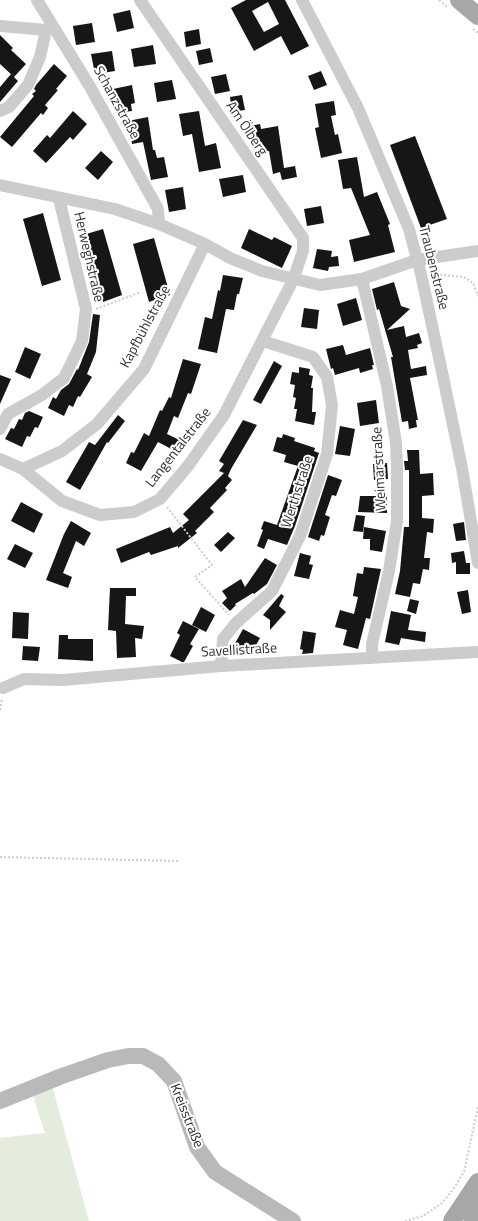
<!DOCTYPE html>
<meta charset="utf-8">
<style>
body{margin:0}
canvas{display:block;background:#fff}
</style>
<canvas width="478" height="1221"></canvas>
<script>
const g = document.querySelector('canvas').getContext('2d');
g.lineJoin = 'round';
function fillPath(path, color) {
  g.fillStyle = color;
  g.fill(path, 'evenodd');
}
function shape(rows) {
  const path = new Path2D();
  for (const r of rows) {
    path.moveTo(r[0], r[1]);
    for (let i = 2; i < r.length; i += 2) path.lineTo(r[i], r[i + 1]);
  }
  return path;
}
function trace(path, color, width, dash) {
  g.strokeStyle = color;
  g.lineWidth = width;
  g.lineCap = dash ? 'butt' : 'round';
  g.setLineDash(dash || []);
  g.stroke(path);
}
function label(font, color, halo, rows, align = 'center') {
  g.font = font + ' "Titillium Web",sans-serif';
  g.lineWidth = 4;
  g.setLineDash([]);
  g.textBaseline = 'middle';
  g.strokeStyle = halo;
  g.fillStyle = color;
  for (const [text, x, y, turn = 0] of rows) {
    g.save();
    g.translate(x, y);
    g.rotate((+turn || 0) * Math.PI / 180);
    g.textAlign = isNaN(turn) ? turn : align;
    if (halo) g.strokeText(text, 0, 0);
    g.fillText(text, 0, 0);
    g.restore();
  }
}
fillPath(shape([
 [52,1085,89,1221,0,1221,0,1138,45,1133,32,1093]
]), '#e3ecdd');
fillPath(shape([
 [246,0,285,0,309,46,291,55,281,36,254,51,231,8],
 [268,2,279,24,264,32,252,11],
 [130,10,134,28,117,32,113,14],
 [92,23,95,42,76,45,73,26],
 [199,29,201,44,186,47,184,32],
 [0,35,13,48,11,50,26,64,14,77,0,64],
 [153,45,156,64,134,67,131,49],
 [210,48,213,62,199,65,196,51],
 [112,51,115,71,95,74,91,54],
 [54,64,67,76,56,89,58,90,45,105,48,108,43,115,41,113,12,147,0,137,34,96,32,94,36,91,34,89,36,85],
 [321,71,327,85,314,90,308,76],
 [11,74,18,81,0,102,0,87],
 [226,74,230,91,215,94,211,77],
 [172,80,176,99,157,102,154,83],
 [132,85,135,103,131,104,132,111,116,113,113,89],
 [242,95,245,110,232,112,230,97],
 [334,101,336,115,331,116,335,135,338,134,342,153,321,158,315,128,319,127,315,104],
 [73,111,87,124,73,140,70,137,46,163,33,151,47,135,50,138],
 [199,111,205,146,216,143,221,168,199,172,192,134,183,136,179,114],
 [148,117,153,150,155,150,157,158,164,157,168,177,151,180,143,142,132,144,128,121],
 [260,124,261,129,278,126,284,168,295,166,297,177,282,180,280,172,273,174,269,151,261,152,259,138,252,139,250,126],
 [415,136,447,219,421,228,390,145],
 [101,151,113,162,98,180,85,168],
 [357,157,364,197,377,192,390,224,388,225,395,252,354,262,349,240,370,235,351,188,343,189,338,160],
 [243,175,246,192,223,197,219,179],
 [183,187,186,209,169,212,165,190],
 [321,206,324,223,307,226,304,209],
 [43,213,61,280,42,286,23,219],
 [103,229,122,295,103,302,83,235],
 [249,229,272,240,274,237,292,246,282,268,241,248],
 [154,238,170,295,149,302,133,244],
 [317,249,332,251,331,257,338,256,339,266,329,267,328,271,313,268],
 [223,275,243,278,239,294,237,294,234,310,226,309,217,353,198,349,205,317,212,319,218,290,220,291],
 [394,282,401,306,410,309,387,330,404,326,406,337,419,333,422,343,417,345,418,348,408,350,411,369,426,366,427,375,410,378,418,420,416,420,417,427,409,429,408,421,402,422,391,357,393,357,379,309,377,310,372,289],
 [356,298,362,320,343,326,337,304],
 [304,308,319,310,317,329,301,327],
 [93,314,100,315,96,352,87,374,92,377,80,397,78,396,73,407,69,405,64,416,48,408,53,397,56,399,61,390,69,384,77,369,78,370,89,342],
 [343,345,346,355,370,348,374,365,372,365,373,369,360,373,359,368,335,375,333,368,331,369,326,349],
 [25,347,41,354,30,379,15,372],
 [183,359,201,364,191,394,188,393,178,418,174,416,167,434,182,441,177,452,158,442,141,471,126,463,131,452,134,453,144,433,149,436,160,410,162,411,169,397,171,398],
 [274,361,282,366,261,404,253,400],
 [299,367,310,369,309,375,313,376,311,388,313,388,312,412,316,412,314,425,295,421,297,409,294,409,296,398,293,397,295,385,290,384,292,372,299,373],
 [0,375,11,379,0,404],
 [376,400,379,423,360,426,357,403],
 [29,411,43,417,38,428,35,427,30,437,27,436,22,447,5,439,11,428,14,429,19,419,22,420,25,413],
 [118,415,125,421,108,443,107,442,80,490,66,482,89,442,95,445],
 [243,420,257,425,231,469,228,476,232,480,225,488,227,490,210,508,214,512,195,531,197,533,178,548,178,546,151,555,149,552,121,563,116,549,170,527,173,533,189,520,183,514,224,473,219,471,224,464,219,461],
 [340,426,355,429,350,456,335,454],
 [283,434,295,438,294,441,315,448,314,451,319,453,295,526,287,545,268,539,264,549,257,546,263,530,261,529,264,521,277,525,298,466,284,462,286,455,273,451,277,437,282,438],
 [407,450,419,450,420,474,433,473,434,495,422,496,422,518,434,519,433,533,427,532,424,558,430,558,429,570,423,569,420,584,413,583,410,597,395,594,400,571,404,527,409,527,409,470,405,470,404,461,408,461],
 [387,463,388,479,374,480,373,464],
 [328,475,342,480,336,496,332,495,325,515,330,517,324,536,321,535,319,541,308,537],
 [360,496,387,496,387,513,358,512],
 [21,502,43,514,34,533,11,521],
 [356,515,365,516,363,532,353,531],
 [71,521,91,533,84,546,76,541,63,573,72,577,68,588,46,580,64,534],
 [464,522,466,540,456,541,453,524],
 [364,527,386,531,382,552,370,550,370,539,363,539],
 [228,532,235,538,221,552,214,545],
 [15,544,33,553,25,568,7,559],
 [464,551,466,563,470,563,470,574,456,574,456,562,452,563,451,553],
 [300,553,311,556,309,564,313,565,309,579,294,576],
 [265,558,277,565,267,584,254,594,253,593,235,604,236,605,230,611,222,603,227,598,222,591,241,579,245,587],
 [364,567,381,569,370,619,366,618,358,649,343,645,347,630,335,627,340,610,354,614,358,597,353,596,357,573,363,574],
 [110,588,136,588,136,596,126,596,125,624,144,626,142,639,135,638,136,657,117,658,116,631,108,630],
 [468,590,471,612,462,614,457,592],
 [281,594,284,596,279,606,286,612,270,630,270,620,263,615],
 [410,599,419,601,416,614,407,611],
 [201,607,215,615,206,632,192,625],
 [391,611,411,615,408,630,426,632,425,642,401,638,399,645,385,642],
 [13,612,29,613,28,639,12,638],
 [183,621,199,629,190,644,193,646,184,662,182,662,170,656,180,635,177,633],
 [243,629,260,638,251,654,245,651,242,655,232,649],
 [303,631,316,633,313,653,302,654,303,650,300,649],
 [59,635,68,635,68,639,93,639,93,661,58,659],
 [23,646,40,647,38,661,22,660]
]), '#161616');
trace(shape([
 [439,0,447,7],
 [473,29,478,33],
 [432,274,464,277,473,283,478,296],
 [96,309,141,292],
 [167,507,212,565,195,577,229,615],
 [0,710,2,699],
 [0,857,179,861],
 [405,1221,423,1216,442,1203,454,1188,464,1172,478,1107]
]), '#ccc', 2, [2, 2]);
trace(shape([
 [37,0,89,85,158,209,159,224],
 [302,0,358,108,409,229,421,274,442,372,462,468,478,563],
 [0,26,46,30,52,25],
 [0,111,9,107,28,85,40,57,46,30],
 [0,185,115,209,159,224,205,244,230,258,262,271,320,285,362,279,417,260,478,251],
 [362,279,387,386,396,443,397,467,397,521,389,571,372,644,372,658],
 [0,429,8,414,42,395,64,378,82,341,86,309,59,199],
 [0,459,23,469,62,501,100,515,134,512,160,499,188,466,224,415,293,280,303,251,303,238,140,0],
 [23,469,62,451,97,424,144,369,205,244],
 [221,666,223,639,236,623,272,591,300,536,327,454,332,405,327,377,313,357,263,341],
 [3,688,24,679,63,680,221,666,478,652]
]), '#ccc', 12);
trace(shape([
 [0,1101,62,1076,108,1060,128,1056,143,1056,158,1064,174,1081,197,1147,215,1172,293,1221]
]), '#b9b9b9', 16);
trace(shape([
 [459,0,478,16],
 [452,1221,478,1182],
 [473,1221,478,1186]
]), '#a7a7a7', 18);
label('14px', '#2f2f2f', '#fff', [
 ["Schanzstraße",116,103,61],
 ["Am Ölberg",246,129,56],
 ["Herweghstraße",88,257,77],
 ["Traubenstraße",433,268,76],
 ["Kapfbühlstraße",146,327,-62],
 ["Langentalstraße",179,448,-52],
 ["Weimarstraße",380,469,-93],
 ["Werthstraße",298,492,-72],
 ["Savellistraße",239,651,-3],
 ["Kreisstraße",186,1116,68]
]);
</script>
